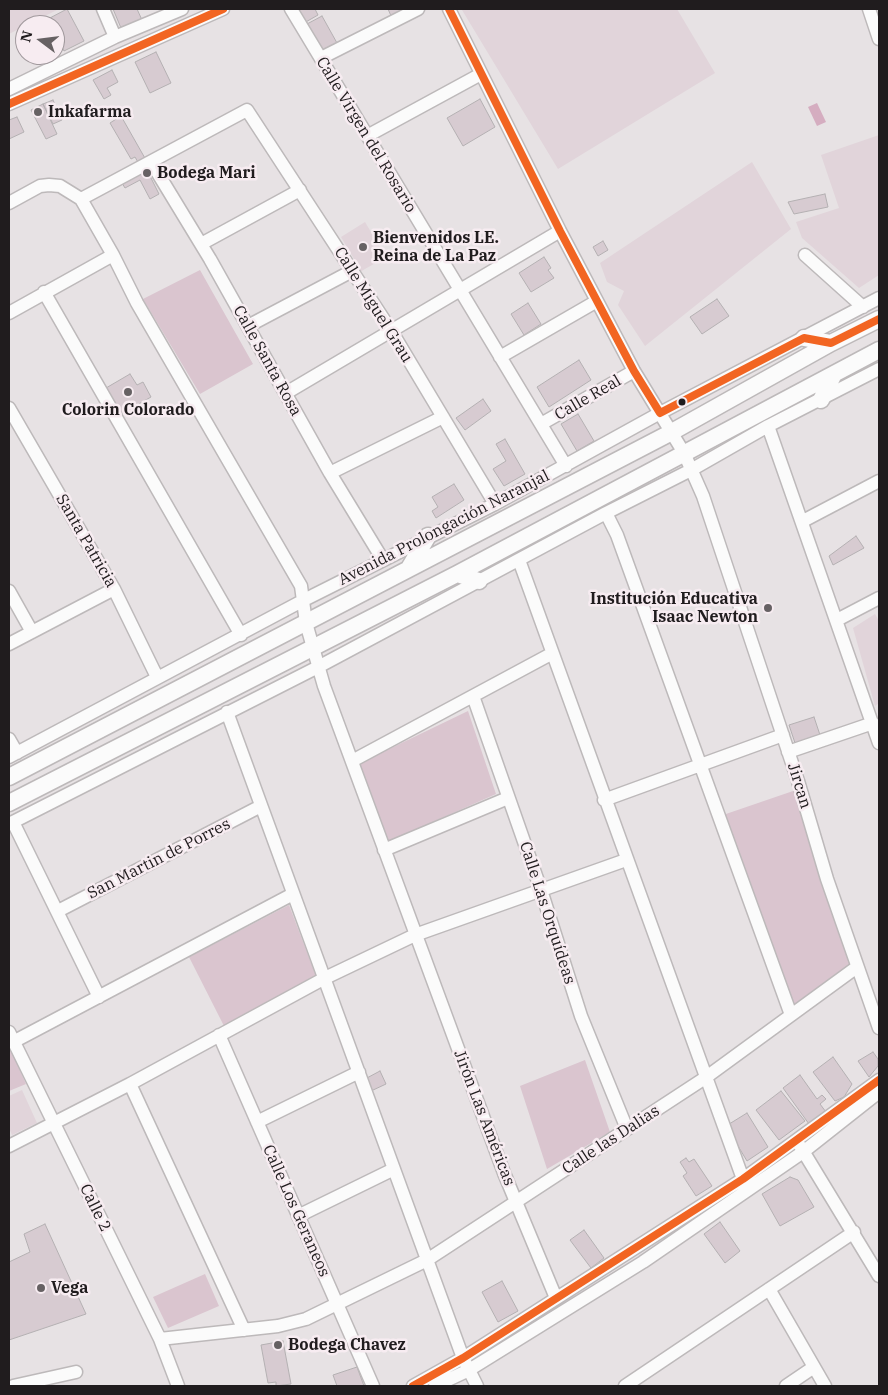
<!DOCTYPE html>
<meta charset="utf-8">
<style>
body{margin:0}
#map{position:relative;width:888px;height:1395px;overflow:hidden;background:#e7e2e4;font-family:"IBM Plex Serif",serif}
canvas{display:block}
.frame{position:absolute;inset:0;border:10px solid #201c1e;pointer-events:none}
.north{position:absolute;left:15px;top:15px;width:50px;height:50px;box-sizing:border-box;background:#f7ecf1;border:1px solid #a1999d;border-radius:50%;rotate:285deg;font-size:14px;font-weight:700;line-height:20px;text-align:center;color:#201c1e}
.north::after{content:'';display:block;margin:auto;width:18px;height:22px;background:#666163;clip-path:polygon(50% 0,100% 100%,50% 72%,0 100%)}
</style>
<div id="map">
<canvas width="888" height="1395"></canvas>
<div class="frame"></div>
<div class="north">N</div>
</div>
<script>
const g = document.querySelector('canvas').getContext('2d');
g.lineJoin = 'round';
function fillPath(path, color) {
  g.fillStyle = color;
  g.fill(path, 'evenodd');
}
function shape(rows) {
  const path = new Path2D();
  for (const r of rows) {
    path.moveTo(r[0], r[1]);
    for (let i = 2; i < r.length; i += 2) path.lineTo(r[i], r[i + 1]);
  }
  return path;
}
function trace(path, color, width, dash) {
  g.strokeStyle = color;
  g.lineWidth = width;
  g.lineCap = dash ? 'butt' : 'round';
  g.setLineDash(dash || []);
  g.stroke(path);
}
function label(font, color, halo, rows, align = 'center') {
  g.font = font + ' "IBM Plex Serif",serif';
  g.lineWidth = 5;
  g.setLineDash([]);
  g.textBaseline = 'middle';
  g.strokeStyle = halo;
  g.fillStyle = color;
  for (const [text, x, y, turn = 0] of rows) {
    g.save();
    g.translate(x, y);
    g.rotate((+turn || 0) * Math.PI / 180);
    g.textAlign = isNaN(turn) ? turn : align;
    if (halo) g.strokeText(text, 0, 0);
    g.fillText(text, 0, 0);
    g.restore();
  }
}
fillPath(shape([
 [9,9,59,9,9,34],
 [465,9,677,9,715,73,558,169,462,10],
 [879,135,879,275,859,288,802,238,796,222,839,208,821,155],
 [752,162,791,229,645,346,618,305,624,291,607,282,600,263],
 [365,222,386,257,358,273,354,266,357,264,341,237],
 [875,614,879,621,879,703,875,706,853,628],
 [22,1090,37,1123,12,1135,9,1128,9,1096]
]), '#e1d4da');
fillPath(shape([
 [200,270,253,364,200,394,143,299],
 [468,711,496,794,385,843,358,764],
 [796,790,850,964,794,1005,723,815],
 [289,905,316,976,224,1026,189,957],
 [9,1046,26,1084,9,1091],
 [585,1060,610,1132,547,1169,520,1086],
 [205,1274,219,1306,168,1328,153,1297]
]), '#dac5cf');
fillPath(shape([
 [817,103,826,122,817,126,808,107]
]), '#d5adc0');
const building = shape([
 [67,9,84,41,64,51,55,33,55,25,51,25,48,19,67,9],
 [113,9,137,9,142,20,121,28,113,9],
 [294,9,315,9,318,15,304,23,294,9],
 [388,9,410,9,392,18,388,9],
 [322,16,337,43,322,51,307,24,322,16],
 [156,52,171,83,150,93,135,62,156,52],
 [112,70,118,82,107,88,111,95,104,99,93,80,112,70],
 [480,99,495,127,463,146,447,118,480,99],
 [53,100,62,120,53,124,43,104,53,100],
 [43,104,57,134,46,139,31,110,43,104],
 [121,116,146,160,139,164,135,157,131,159,110,123,121,116],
 [17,117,24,132,9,139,9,120,17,117],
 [145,171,148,172,159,194,150,199,140,180,125,188,122,183,145,171],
 [825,194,828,207,794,214,788,202,825,194],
 [603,241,608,250,598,256,593,247,603,241],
 [544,257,551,268,548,270,554,278,531,292,519,273,544,257],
 [717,299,729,316,702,334,690,317,717,299],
 [528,303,541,324,524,335,511,314,528,303],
 [579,360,591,380,549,407,537,387,579,360],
 [130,374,137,385,143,382,151,397,121,414,106,388,130,374],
 [483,399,491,411,465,430,456,418,483,399],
 [578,414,594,441,577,451,561,424,578,414],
 [505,439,525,474,504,486,493,469,506,461,496,444,505,439],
 [454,484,464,500,436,518,432,511,438,507,432,497,454,484],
 [856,536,864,548,833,565,829,556,856,536],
 [814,717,821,738,796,746,789,725,814,717],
 [873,1052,878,1059,878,1066,869,1077,858,1061,873,1052],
 [833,1057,852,1084,844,1097,835,1101,813,1072,833,1057],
 [380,1071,386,1084,371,1091,365,1079,380,1071],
 [800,1075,817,1099,822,1095,826,1099,820,1104,826,1112,809,1124,783,1088,800,1075],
 [781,1091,805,1121,779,1140,756,1110,781,1091],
 [747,1113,768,1147,747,1161,726,1126,747,1113],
 [686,1158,689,1162,694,1159,712,1186,696,1196,683,1176,687,1173,680,1162,686,1158],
 [790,1177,798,1180,814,1207,780,1226,762,1194,790,1177],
 [720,1222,740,1251,725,1263,704,1234,720,1222],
 [45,1224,86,1314,9,1340,9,1262,30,1252,24,1234,45,1224],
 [584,1230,604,1258,591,1268,570,1240,584,1230],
 [502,1281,518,1311,498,1322,482,1292,502,1281],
 [283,1341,291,1384,276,1386,276,1382,268,1383,261,1345,283,1341],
 [357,1367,364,1386,337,1386,333,1375,357,1367]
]);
fillPath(building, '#d7cbd1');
trace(building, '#b4b0b2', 1);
const minor = shape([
 [103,9,115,37],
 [291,9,566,466],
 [449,9,560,231,634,371,684,453,703,496,798,781,827,879,879,1028],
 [869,9,879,39],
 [321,58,418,9],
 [9,89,115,37,182,9],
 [9,104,223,9],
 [367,136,481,74],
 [151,162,210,259,330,473,383,560],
 [81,199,247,110,392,332,495,504],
 [9,203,40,186,49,185,60,186,81,199,113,255,137,303,301,586,306,623,324,686,504,1173,556,1298],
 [201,244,300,190],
 [805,255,863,307],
 [44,292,241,635],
 [9,313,113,255],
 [248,326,352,271],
 [500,357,597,301],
 [286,393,560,231],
 [9,408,114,589,157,677],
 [541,424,634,371],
 [768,426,879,743],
 [330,473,443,417],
 [606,513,617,535,791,1015],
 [803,521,879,481],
 [519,560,743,1179],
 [9,591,32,632],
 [837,620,879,598],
 [9,644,114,589],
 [473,696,541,890,581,1016,627,1129],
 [227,712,463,1358,477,1386],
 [9,739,17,753],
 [788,752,873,723],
 [9,757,304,600,495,504,660,413,879,298],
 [352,761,551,654],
 [604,800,783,735],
 [13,822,99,997],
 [9,824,318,667,606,513,691,470,768,426,879,369],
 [384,850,508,798],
 [58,911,261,806],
 [9,1032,160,1339,178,1386],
 [219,1035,373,1386],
 [13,1042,293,894],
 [130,1084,244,1330],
 [257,1122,359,1072],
 [9,1146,130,1084,325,978,415,935,626,860],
 [800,1146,879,1276],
 [298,1216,394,1169],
 [769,1289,825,1386],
 [160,1339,278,1326,306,1319,427,1260,705,1078,857,967],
 [13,1386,76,1372],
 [413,1386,463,1358,743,1179,879,1080],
 [435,1386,469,1370,643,1262,803,1152,879,1092],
 [625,1386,854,1232],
 [786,1386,814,1367]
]);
const major = shape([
 [804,338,831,343],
 [821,400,834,374],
 [409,568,428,536],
 [457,574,479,581],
 [9,777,670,433,831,343,879,319],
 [9,803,457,574,879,350]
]);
trace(minor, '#bdb9ba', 15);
trace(major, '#bdb9ba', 19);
trace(minor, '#fbfbfb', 12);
trace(major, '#fbfbfb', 16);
trace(shape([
 [449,9,560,231,634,371,660,413,804,338,831,343,879,319],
 [9,104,223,9],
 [413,1386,463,1358,743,1179,879,1080]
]), '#f26522', 8);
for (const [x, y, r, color] of [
 [38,112,5,"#666163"],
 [147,173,5,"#666163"],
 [363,247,5,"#666163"],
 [128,392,5,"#666163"],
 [682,402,4.5,"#201c1e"],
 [768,608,5,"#666163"],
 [41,1288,5,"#666163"],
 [278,1345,5,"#666163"]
]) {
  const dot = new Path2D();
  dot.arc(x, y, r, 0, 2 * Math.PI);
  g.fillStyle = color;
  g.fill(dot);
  trace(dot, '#f7ecf1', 2);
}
label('bold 16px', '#201c1e', '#f7ecf1', [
 ["Inkafarma",48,112],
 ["Bodega Mari",157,173],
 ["Bienvenidos LE.",373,238],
 ["Reina de La Paz",373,256],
 ["Colorin Colorado",128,410,"center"],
 ["Institución Educativa",758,599,"right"],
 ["Isaac Newton",758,617,"right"],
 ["Vega",51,1288],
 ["Bodega Chavez",288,1345]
], 'left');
label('16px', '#201c1e', '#f7ecf1', [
 ["Calle Virgen del Rosario",366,135,59],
 ["Calle Miguel Grau",373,305,58],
 ["Calle Santa Rosa",267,361,61],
 ["Calle Real",588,398,-30],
 ["Avenida Prolongación Naranjal",444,528,-27],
 ["Santa Patricia",86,541,60],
 ["Jircan",799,786,73],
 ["San Martin de Porres",159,859,-27],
 ["Calle Las Orquídeas",547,913,72],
 ["Jirón Las Américas",484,1118,69],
 ["Calle las Dalias",611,1140,-33],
 ["Calle 2",95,1208,64],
 ["Calle Los Geraneos",296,1211,66]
]);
</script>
